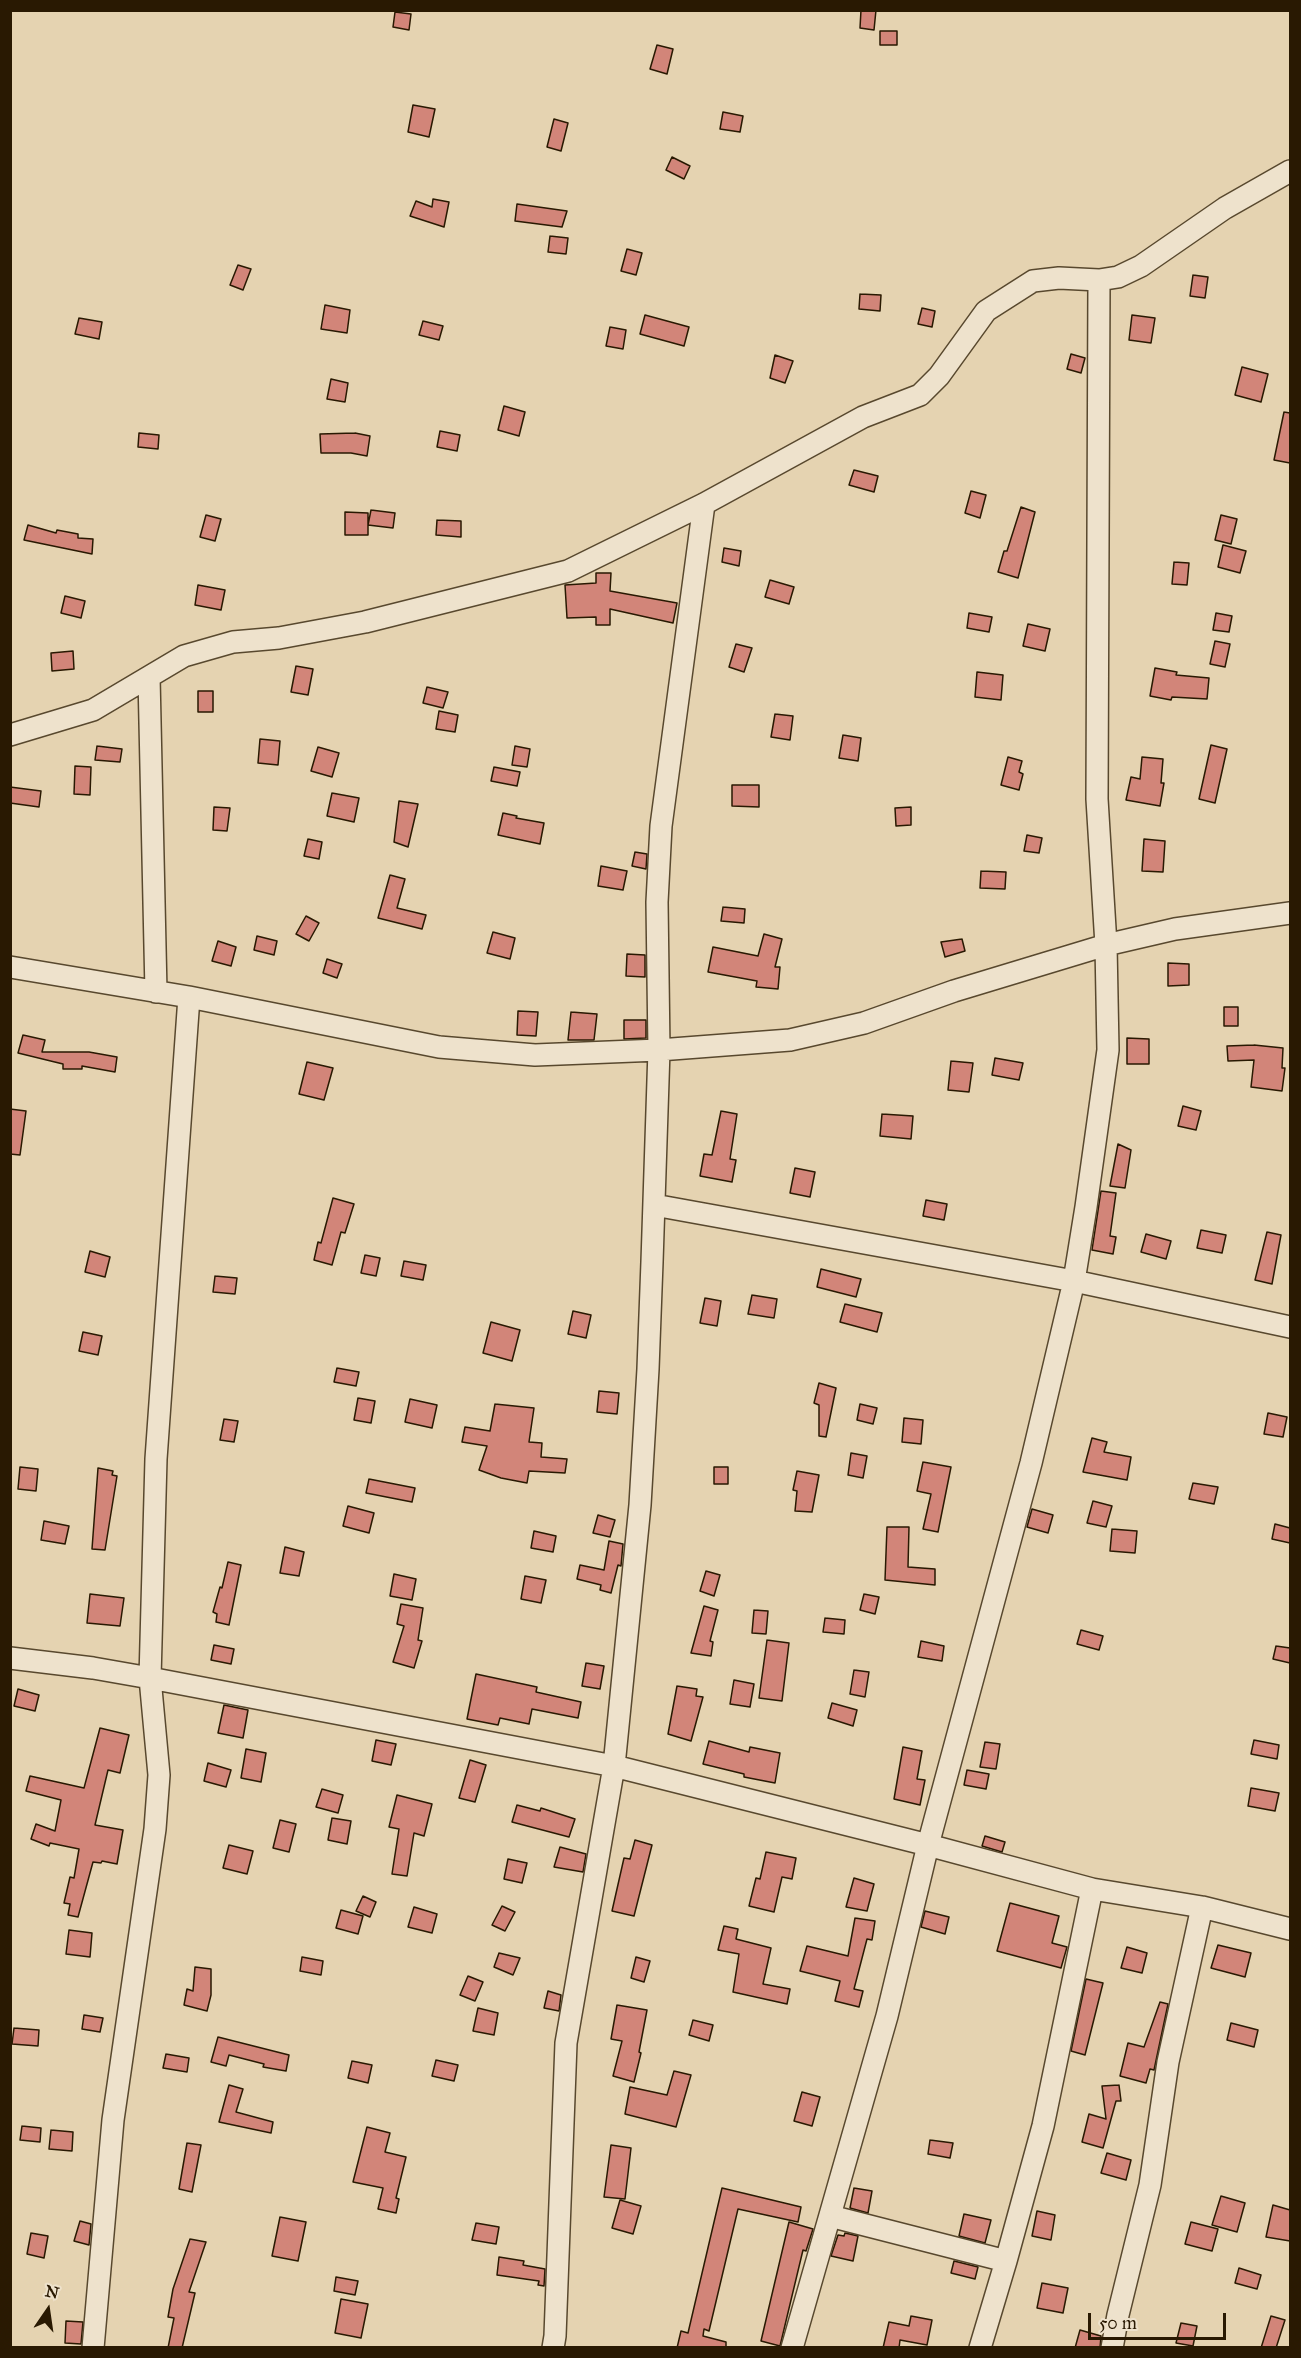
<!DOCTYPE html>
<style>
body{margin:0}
#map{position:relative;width:1301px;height:2358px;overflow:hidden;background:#e5d3b1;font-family:"IM FELL Great Primer",serif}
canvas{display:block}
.frame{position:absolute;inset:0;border:12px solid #291902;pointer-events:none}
.north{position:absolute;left:18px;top:2280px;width:60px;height:60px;-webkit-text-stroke:4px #eee2cc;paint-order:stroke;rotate:13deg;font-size:16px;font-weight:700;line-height:24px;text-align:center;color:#291902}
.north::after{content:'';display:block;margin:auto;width:21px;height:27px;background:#291902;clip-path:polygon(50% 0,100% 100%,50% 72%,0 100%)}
.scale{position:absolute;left:1088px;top:2313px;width:138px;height:27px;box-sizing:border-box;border:3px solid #291902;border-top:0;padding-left:8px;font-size:18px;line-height:21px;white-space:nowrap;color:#291902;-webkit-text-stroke:4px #eee2cc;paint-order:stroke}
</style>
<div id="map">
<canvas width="1301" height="2358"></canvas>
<div class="frame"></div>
<div class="north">N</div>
<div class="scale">50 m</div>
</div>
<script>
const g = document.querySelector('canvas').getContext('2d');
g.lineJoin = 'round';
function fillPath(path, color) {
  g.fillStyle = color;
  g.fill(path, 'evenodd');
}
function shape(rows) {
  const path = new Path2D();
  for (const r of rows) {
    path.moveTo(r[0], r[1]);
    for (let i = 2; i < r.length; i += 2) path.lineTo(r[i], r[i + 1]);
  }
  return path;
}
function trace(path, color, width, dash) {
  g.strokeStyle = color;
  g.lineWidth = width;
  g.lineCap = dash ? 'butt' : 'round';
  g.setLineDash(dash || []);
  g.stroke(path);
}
const building = shape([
 [861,10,876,10,874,30,860,28,861,10],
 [395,12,411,14,409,30,393,27,395,12],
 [880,31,897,31,897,45,880,45,880,31],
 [657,45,673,49,667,74,650,69,657,45],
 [413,105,435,109,429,137,408,132,413,105],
 [723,112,743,116,740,132,720,129,723,112],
 [554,119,568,123,561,151,547,147,554,119],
 [672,157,690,166,684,179,666,170,672,157],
 [433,199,449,202,444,227,410,216,416,201,432,207,433,199],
 [517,204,567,211,562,227,515,221,517,204],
 [550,236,568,238,566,254,548,252,550,236],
 [627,249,642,253,636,275,621,271,627,249],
 [238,265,251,269,243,290,230,285,238,265],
 [1193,275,1208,277,1205,298,1190,296,1193,275],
 [860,294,881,295,880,311,859,309,860,294],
 [325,305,350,310,347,333,321,329,325,305],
 [922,308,935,311,932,327,918,324,922,308],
 [645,315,689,327,684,346,640,334,645,315],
 [1132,315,1155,318,1151,343,1129,340,1132,315],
 [79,318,102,322,99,339,75,334,79,318],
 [423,321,443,326,439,340,419,335,423,321],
 [610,327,626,330,623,349,606,346,610,327],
 [1071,354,1085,358,1081,373,1067,369,1071,354],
 [775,355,793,361,785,383,770,378,775,355],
 [1242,367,1268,374,1261,402,1235,395,1242,367],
 [331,379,348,383,345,402,327,399,331,379],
 [504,406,525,412,519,436,498,430,504,406],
 [1284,412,1290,413,1290,463,1274,460,1284,412],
 [440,431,460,435,457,451,437,447,440,431],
 [139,433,159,435,158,449,138,447,139,433],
 [355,433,370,436,367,456,351,453,321,453,320,434,355,433],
 [854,470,878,476,874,492,849,485,854,470],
 [971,491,986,495,980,518,965,513,971,491],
 [1021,507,1035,512,1018,578,998,572,1004,551,1007,551,1021,507],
 [371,510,395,513,393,528,368,525,371,510],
 [345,512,368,513,368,535,345,535,345,512],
 [206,515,221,519,215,541,200,537,206,515],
 [1221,515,1237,519,1231,544,1215,540,1221,515],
 [437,520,461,521,461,537,436,535,437,520],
 [28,525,56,533,57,530,78,534,78,538,93,539,92,554,24,540,28,525],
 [1223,545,1246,551,1240,573,1218,567,1223,545],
 [724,548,741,551,739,566,722,562,724,548],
 [1174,562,1189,563,1187,585,1172,584,1174,562],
 [596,573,611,573,610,591,677,603,673,623,610,609,610,625,596,625,596,617,567,618,565,585,596,583,596,573],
 [770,580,794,587,789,604,765,597,770,580],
 [198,585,225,590,221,610,195,605,198,585],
 [65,596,85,601,81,618,61,613,65,596],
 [969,613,992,617,989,632,967,628,969,613],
 [1216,613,1232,616,1229,632,1213,630,1216,613],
 [1028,624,1050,629,1045,651,1023,646,1028,624],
 [1215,641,1230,644,1225,667,1210,664,1215,641],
 [736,644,752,648,744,672,729,667,736,644],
 [73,651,74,669,52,671,51,653,73,651],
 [296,666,313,669,308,695,291,692,296,666],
 [1155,668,1177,672,1176,675,1209,678,1207,699,1172,697,1171,700,1150,696,1155,668],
 [977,672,1003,675,1001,700,975,697,977,672],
 [427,687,448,692,443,708,423,703,427,687],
 [198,691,213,691,213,712,198,712,198,691],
 [439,711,458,715,455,732,436,729,439,711],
 [775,714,793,716,790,740,771,737,775,714],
 [843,735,861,738,858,761,839,758,843,735],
 [260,739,280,741,278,765,258,763,260,739],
 [1211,745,1227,749,1215,803,1199,799,1211,745],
 [97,746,122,749,120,762,95,760,97,746],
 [515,746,530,749,527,767,512,765,515,746],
 [318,747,339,753,332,777,311,771,318,747],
 [1008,757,1022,761,1019,772,1023,774,1019,790,1001,785,1008,757],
 [1142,757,1163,759,1161,783,1164,783,1160,806,1126,800,1131,777,1140,779,1142,757],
 [75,766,91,767,90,795,74,794,75,766],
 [494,767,520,772,517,786,491,781,494,767],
 [732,785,759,785,759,807,732,806,732,785],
 [10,787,41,791,39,807,10,803,10,787],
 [332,793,359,798,354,822,327,816,332,793],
 [399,801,418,804,408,847,394,842,399,801],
 [214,807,230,808,227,831,213,830,214,807],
 [911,807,911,825,896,826,895,808,911,807],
 [503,813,517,816,516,818,544,823,540,844,498,835,503,813],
 [1027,835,1042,838,1039,853,1024,851,1027,835],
 [308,839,322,842,319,859,304,856,308,839],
 [1144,839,1165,841,1163,872,1142,871,1144,839],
 [635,852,647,854,646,869,632,866,635,852],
 [601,866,627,871,623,890,598,886,601,866],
 [981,871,1006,872,1005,889,980,888,981,871],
 [390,875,405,879,397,908,426,915,422,929,378,918,390,875],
 [723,907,745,909,744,923,721,921,723,907],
 [306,916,319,923,309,941,296,934,306,916],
 [493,932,515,938,510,959,487,953,493,932],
 [764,934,782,939,775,967,780,967,778,989,756,987,757,981,708,972,713,947,758,956,764,934],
 [257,936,277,941,274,955,254,950,257,936],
 [962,939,965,951,945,957,941,942,962,939],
 [218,941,236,947,231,966,212,961,218,941],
 [627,954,645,955,645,977,626,976,627,954],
 [327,959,342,964,337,978,323,973,327,959],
 [1168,963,1189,964,1189,985,1168,986,1168,963],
 [1224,1007,1238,1007,1238,1026,1224,1026,1224,1007],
 [518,1011,538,1012,536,1036,517,1035,518,1011],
 [571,1012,597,1014,594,1040,568,1040,571,1012],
 [624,1020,646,1020,646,1038,624,1039,624,1020],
 [23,1035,45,1040,42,1052,89,1052,117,1057,115,1072,82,1066,82,1069,63,1069,63,1064,18,1053,23,1035],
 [1127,1038,1149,1039,1149,1064,1127,1064,1127,1038],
 [1254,1045,1283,1048,1282,1068,1285,1068,1282,1091,1251,1087,1254,1060,1228,1061,1227,1046,1254,1045],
 [995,1058,1023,1063,1019,1080,992,1075,995,1058],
 [951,1061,973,1063,969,1092,948,1090,951,1061],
 [307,1062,333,1068,324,1100,299,1094,307,1062],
 [1183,1106,1201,1111,1196,1130,1178,1126,1183,1106],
 [10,1109,26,1111,20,1155,10,1154,10,1109],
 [721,1111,737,1114,730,1159,736,1160,732,1182,700,1176,704,1154,712,1155,721,1111],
 [882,1114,913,1116,911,1139,880,1136,882,1114],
 [1118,1144,1131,1150,1125,1188,1110,1186,1118,1144],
 [795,1168,815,1172,810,1197,790,1193,795,1168],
 [1101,1191,1116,1193,1110,1236,1116,1237,1113,1254,1092,1250,1101,1191],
 [333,1198,354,1204,345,1233,341,1232,332,1265,314,1260,318,1242,321,1243,333,1198],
 [926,1200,947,1204,944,1220,923,1216,926,1200],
 [1201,1230,1226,1235,1222,1253,1197,1248,1201,1230],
 [1267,1232,1281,1235,1272,1284,1255,1280,1267,1232],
 [1146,1234,1171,1241,1166,1259,1141,1252,1146,1234],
 [90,1251,110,1257,105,1277,85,1272,90,1251],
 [365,1255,380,1258,376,1276,361,1273,365,1255],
 [404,1261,426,1265,423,1280,401,1276,404,1261],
 [821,1269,861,1279,856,1297,817,1287,821,1269],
 [215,1276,237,1278,235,1294,213,1292,215,1276],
 [752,1295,777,1299,774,1318,748,1314,752,1295],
 [705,1298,721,1301,717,1326,700,1323,705,1298],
 [845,1304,882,1313,877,1332,840,1322,845,1304],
 [573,1311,591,1315,586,1338,568,1334,573,1311],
 [491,1322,520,1330,512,1361,483,1353,491,1322],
 [83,1332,102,1336,98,1355,79,1351,83,1332],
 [337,1368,359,1372,356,1386,334,1382,337,1368],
 [819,1383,836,1388,826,1437,819,1436,819,1405,814,1403,819,1383],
 [599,1391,619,1393,617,1414,597,1412,599,1391],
 [358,1398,375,1401,371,1423,354,1420,358,1398],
 [410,1399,437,1405,432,1428,405,1422,410,1399],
 [495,1404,534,1408,529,1442,542,1443,541,1457,567,1459,565,1473,529,1471,527,1483,501,1478,479,1470,487,1446,462,1442,465,1427,490,1431,495,1404],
 [860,1404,877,1408,873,1424,857,1420,860,1404],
 [1268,1413,1287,1417,1283,1437,1264,1434,1268,1413],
 [904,1418,923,1420,921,1444,902,1442,904,1418],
 [224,1419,238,1421,234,1442,220,1440,224,1419],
 [1092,1438,1107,1442,1104,1452,1131,1457,1127,1480,1083,1472,1092,1438],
 [851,1453,867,1456,863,1478,848,1475,851,1453],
 [923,1462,951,1467,938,1532,923,1529,931,1494,917,1491,923,1462],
 [20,1467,38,1469,36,1491,18,1489,20,1467],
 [714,1467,728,1467,728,1484,714,1484,714,1467],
 [98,1468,113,1471,112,1475,117,1476,105,1550,92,1549,98,1468],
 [797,1471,819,1475,812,1512,795,1511,797,1491,793,1490,797,1471],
 [369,1479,415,1488,412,1502,366,1493,369,1479],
 [1193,1483,1218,1487,1214,1504,1189,1499,1193,1483],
 [1093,1501,1112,1506,1106,1527,1087,1523,1093,1501],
 [348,1506,374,1513,369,1533,343,1526,348,1506],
 [1032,1509,1053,1515,1048,1533,1027,1527,1032,1509],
 [598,1515,615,1520,610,1537,593,1533,598,1515],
 [44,1521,69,1526,65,1544,41,1540,44,1521],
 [1275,1524,1290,1528,1290,1543,1272,1539,1275,1524],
 [887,1527,909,1527,908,1567,935,1569,935,1585,885,1580,887,1527],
 [1112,1529,1137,1531,1135,1553,1110,1551,1112,1529],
 [534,1531,556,1536,553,1552,531,1548,534,1531],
 [609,1541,623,1544,621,1566,618,1565,611,1593,600,1590,601,1585,577,1579,580,1565,604,1570,609,1541],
 [285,1547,304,1552,299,1576,280,1573,285,1547],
 [228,1562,241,1565,229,1625,216,1622,217,1614,213,1612,220,1587,222,1588,228,1562],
 [706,1571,720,1575,714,1596,700,1591,706,1571],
 [394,1574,416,1579,412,1600,390,1596,394,1574],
 [525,1576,546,1580,541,1603,521,1599,525,1576],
 [90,1594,124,1598,120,1626,87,1623,90,1594],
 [864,1594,879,1597,875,1614,860,1610,864,1594],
 [401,1604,423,1608,418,1640,422,1641,414,1668,393,1662,404,1626,397,1624,401,1604],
 [704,1606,718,1610,710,1641,713,1642,711,1656,691,1653,704,1606],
 [754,1610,768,1611,766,1634,752,1633,754,1610],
 [825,1618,845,1620,844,1634,823,1632,825,1618],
 [1081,1630,1103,1636,1099,1650,1077,1644,1081,1630],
 [767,1640,789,1643,782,1701,759,1698,767,1640],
 [921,1641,944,1646,942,1661,918,1657,921,1641],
 [214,1645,234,1649,231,1664,211,1660,214,1645],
 [1276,1646,1290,1648,1290,1663,1273,1659,1276,1646],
 [586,1663,604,1666,600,1689,582,1686,586,1663],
 [854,1670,869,1672,865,1697,850,1694,854,1670],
 [476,1674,537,1687,536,1692,581,1702,578,1718,532,1709,529,1724,500,1718,498,1725,467,1719,476,1674],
 [734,1680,754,1684,750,1707,730,1704,734,1680],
 [677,1686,697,1689,696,1696,703,1697,691,1741,668,1734,677,1686],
 [18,1689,39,1695,35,1711,14,1706,18,1689],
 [832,1703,857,1710,853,1726,828,1718,832,1703],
 [224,1705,248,1710,243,1738,218,1733,224,1705],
 [100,1728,129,1735,120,1773,108,1770,95,1825,123,1830,117,1864,102,1861,101,1863,93,1862,78,1917,68,1915,70,1904,64,1903,70,1877,74,1878,79,1849,50,1843,49,1846,31,1839,36,1824,55,1831,61,1800,26,1791,30,1776,84,1788,100,1728],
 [376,1740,396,1744,391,1765,372,1761,376,1740],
 [1254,1740,1279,1745,1277,1759,1251,1754,1254,1740],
 [709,1741,749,1752,750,1747,780,1753,775,1783,744,1777,744,1774,703,1764,709,1741],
 [985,1742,1000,1744,996,1769,980,1767,985,1742],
 [903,1747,922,1751,917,1779,925,1780,920,1805,894,1799,903,1747],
 [246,1749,266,1753,261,1782,241,1778,246,1749],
 [470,1760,486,1765,475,1802,459,1798,470,1760],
 [208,1763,231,1770,226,1787,204,1781,208,1763],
 [967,1770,989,1774,986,1789,964,1785,967,1770],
 [1251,1788,1279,1793,1275,1811,1248,1806,1251,1788],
 [322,1789,343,1795,338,1813,316,1807,322,1789],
 [397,1795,432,1804,424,1836,414,1833,407,1876,392,1874,399,1829,389,1827,397,1795],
 [517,1805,540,1811,541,1808,575,1819,569,1837,512,1822,517,1805],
 [332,1818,351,1821,347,1844,328,1840,332,1818],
 [280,1820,296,1824,289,1852,273,1848,280,1820],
 [985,1836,1005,1842,1002,1852,982,1846,985,1836],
 [635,1840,652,1845,634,1916,612,1911,624,1858,630,1859,635,1840],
 [229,1845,253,1851,247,1874,223,1868,229,1845],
 [560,1847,586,1854,583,1872,554,1867,560,1847],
 [766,1852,796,1858,792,1879,782,1877,774,1912,749,1906,756,1878,760,1879,766,1852],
 [508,1859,527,1863,522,1883,504,1879,508,1859],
 [854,1878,874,1884,867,1911,846,1907,854,1878],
 [363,1896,376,1902,370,1917,356,1911,363,1896],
 [1010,1903,1059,1916,1052,1943,1067,1947,1061,1968,997,1951,1010,1903],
 [502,1906,515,1912,505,1931,492,1925,502,1906],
 [414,1907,437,1914,432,1933,408,1927,414,1907],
 [341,1910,363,1916,358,1934,336,1928,341,1910],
 [925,1911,949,1917,945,1934,921,1927,925,1911],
 [855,1918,875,1921,872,1940,867,1939,854,1989,863,1991,859,2007,835,2001,840,1981,800,1971,807,1946,848,1956,855,1918],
 [724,1926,738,1929,736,1939,771,1948,763,1984,790,1989,787,2004,733,1992,739,1954,718,1950,724,1926],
 [69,1930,92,1933,90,1957,66,1954,69,1930],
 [1218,1945,1251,1953,1245,1977,1211,1968,1218,1945],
 [1127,1947,1147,1953,1142,1973,1121,1968,1127,1947],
 [499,1953,520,1958,513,1975,494,1967,499,1953],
 [302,1957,323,1961,321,1975,300,1971,302,1957],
 [636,1957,650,1961,644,1982,631,1978,636,1957],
 [195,1967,211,1969,211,1995,207,2011,184,2005,187,1989,193,1991,195,1967],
 [468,1976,483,1982,475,2001,460,1995,468,1976],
 [1086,1979,1103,1983,1085,2055,1071,2051,1086,1979],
 [548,1991,561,1995,559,2011,544,2008,548,1991],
 [1160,2002,1168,2004,1154,2070,1150,2069,1146,2083,1120,2076,1128,2043,1144,2047,1160,2002],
 [617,2005,647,2010,639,2052,641,2053,634,2082,613,2076,622,2041,611,2039,617,2005],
 [478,2008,498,2013,494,2035,473,2031,478,2008],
 [84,2015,103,2018,100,2032,82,2029,84,2015],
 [693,2020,713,2025,709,2041,689,2035,693,2020],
 [1231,2023,1258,2030,1254,2047,1227,2040,1231,2023],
 [14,2028,39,2030,38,2046,12,2044,14,2028],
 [218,2037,289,2055,286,2071,263,2067,264,2064,229,2055,226,2066,211,2062,218,2037],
 [166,2054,189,2058,187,2072,163,2068,166,2054],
 [436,2060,458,2065,454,2081,432,2076,436,2060],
 [352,2061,372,2065,368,2083,348,2078,352,2061],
 [674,2071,691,2075,676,2127,625,2114,630,2087,667,2095,674,2071],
 [229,2085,243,2089,236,2112,273,2122,271,2133,219,2122,229,2085],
 [1119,2085,1121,2101,1116,2101,1103,2148,1082,2142,1089,2114,1106,2119,1102,2086,1119,2085],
 [802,2092,820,2097,812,2126,794,2121,802,2092],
 [22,2126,41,2128,40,2142,20,2140,22,2126],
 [367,2127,390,2133,385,2152,406,2157,396,2198,399,2199,396,2213,378,2209,383,2188,353,2182,367,2127],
 [51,2130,73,2132,72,2151,49,2149,51,2130],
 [930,2140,953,2143,950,2158,928,2154,930,2140],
 [187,2143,201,2145,192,2192,179,2189,187,2143],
 [611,2145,631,2148,625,2199,604,2197,611,2145],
 [1107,2153,1131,2160,1126,2180,1101,2173,1107,2153],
 [722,2188,801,2207,798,2222,738,2209,709,2331,704,2329,703,2336,726,2342,726,2348,677,2348,681,2331,688,2333,722,2188],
 [854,2188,872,2191,868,2213,850,2208,854,2188],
 [1221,2196,1245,2203,1237,2232,1212,2225,1221,2196],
 [620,2200,641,2206,633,2234,612,2228,620,2200],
 [1273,2205,1290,2210,1290,2241,1266,2237,1273,2205],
 [1037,2211,1055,2215,1051,2240,1032,2236,1037,2211],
 [964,2214,991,2220,985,2243,959,2236,964,2214],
 [280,2217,306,2222,298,2261,272,2256,280,2217],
 [80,2221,91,2224,89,2245,74,2241,80,2221],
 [789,2222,813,2229,806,2251,803,2250,780,2346,761,2341,789,2222],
 [1191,2222,1218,2229,1212,2251,1185,2244,1191,2222],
 [476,2223,499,2227,496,2244,472,2240,476,2223],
 [31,2233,48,2236,44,2258,27,2254,31,2233],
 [845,2233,858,2236,853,2261,831,2256,838,2235,844,2236,845,2233],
 [190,2239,206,2242,189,2292,195,2293,182,2348,168,2348,174,2318,168,2317,173,2289,190,2239],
 [499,2257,524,2261,523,2265,545,2269,544,2286,538,2285,539,2281,497,2275,499,2257],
 [954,2261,978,2267,975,2279,951,2273,954,2261],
 [1239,2268,1261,2275,1257,2289,1235,2283,1239,2268],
 [336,2277,358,2281,355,2295,334,2291,336,2277],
 [1042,2283,1068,2288,1063,2313,1037,2308,1042,2283],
 [341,2299,368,2304,361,2338,335,2333,341,2299],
 [911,2316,932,2320,927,2345,900,2340,899,2348,883,2348,889,2322,909,2326,911,2316],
 [1271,2316,1285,2320,1276,2348,1261,2348,1271,2316],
 [66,2321,83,2322,81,2344,65,2343,66,2321],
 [1181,2323,1197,2326,1193,2346,1176,2343,1181,2323],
 [1080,2330,1101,2336,1100,2348,1075,2348,1080,2330]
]);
fillPath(building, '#d28579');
trace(building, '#291902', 1.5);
const minor = shape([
 [149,677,156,992],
 [10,735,93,710,184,656,233,642,279,638,365,622,568,571,704,504,863,417,920,395,939,376,986,311,1033,281,1059,278,1099,280,1118,277,1141,266,1225,208,1290,171],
 [10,967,189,997,439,1047,535,1055,659,1050,790,1040,864,1023,954,991,1106,945,1175,929,1290,913],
 [654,1205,1074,1281,1290,1327],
 [10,1658,93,1668,150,1678,614,1766,928,1845,1092,1889,1202,1907,1290,1929],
 [830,2216,1006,2261],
 [93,2348,113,2120,155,1829,159,1775,150,1678,156,1459,189,997],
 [553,2348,555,2336,566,2043,614,1766,640,1505,648,1369,652,1262,659,1050,657,902,661,826,704,504],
 [792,2348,887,2016,928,1845,1031,1463,1074,1281,1086,1207,1108,1050,1106,945,1097,799,1099,280],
 [980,2348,1006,2261,1043,2126,1092,1889],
 [1112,2348,1118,2315,1150,2185,1168,2062,1202,1907]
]);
trace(minor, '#58482e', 24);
trace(minor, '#eee2cc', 21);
</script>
